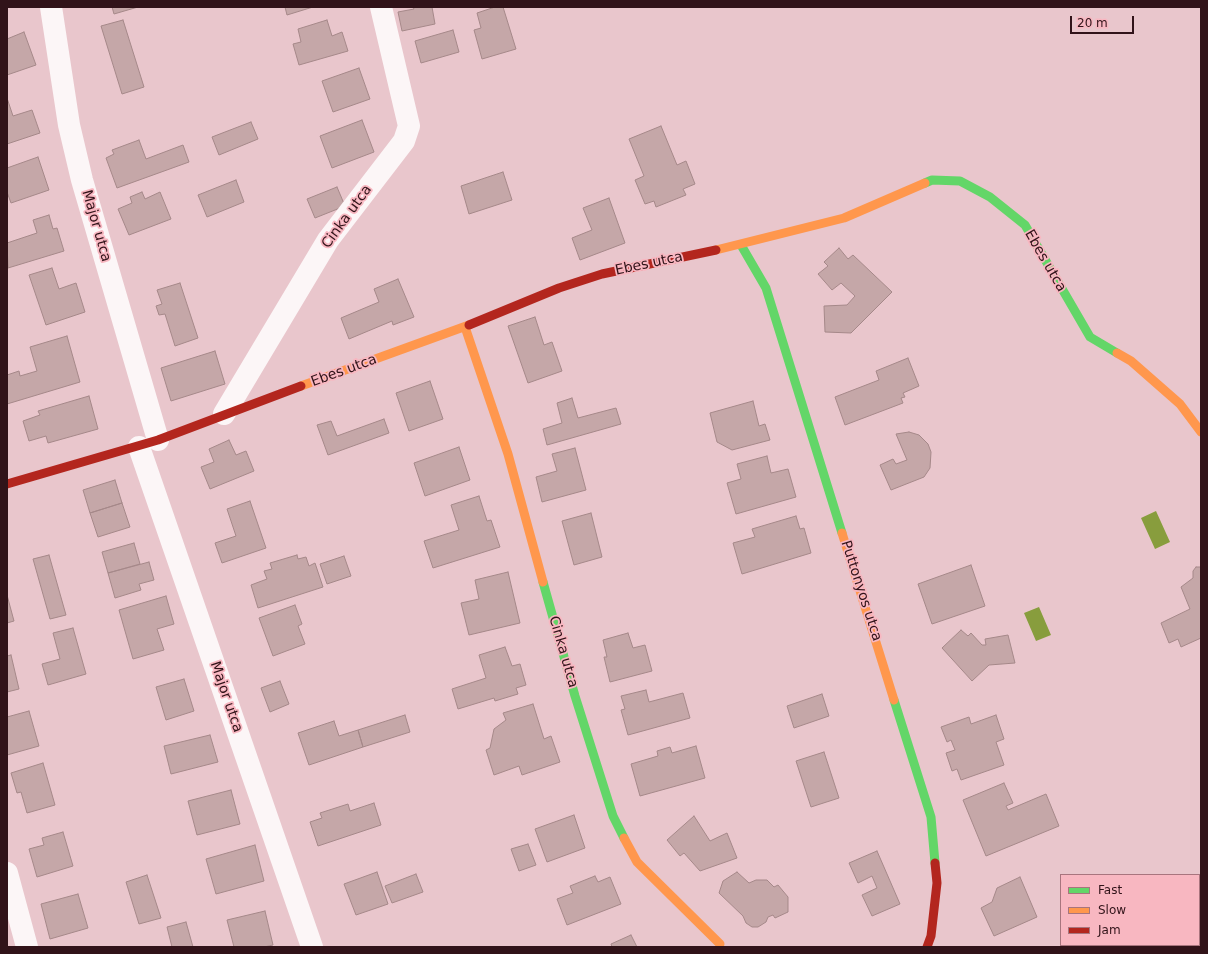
<!DOCTYPE html>
<style>
body{margin:0}
#map{position:relative;width:1208px;height:954px;overflow:hidden;background:#e9c6cc;font-family:"DejaVu Sans",sans-serif}
canvas{display:block}
.frame{position:absolute;inset:0;border:8px solid #311319;pointer-events:none}
.legend{position:absolute;left:1060px;top:874px;width:140px;height:72px;box-sizing:border-box;background:#f8b7c1;border:1px solid #a8757e;margin:0;padding:5px 7px;list-style:none;font-size:12px;color:#311319}
.legend li{display:flex;align-items:center;gap:8px;height:20px}
.legend b{width:20px;border:1px solid #a8757e}
.scale{position:absolute;left:1070px;top:16px;width:64px;height:18px;box-sizing:border-box;border:2px solid #311319;border-top:0;padding-left:5px;font-size:12px;line-height:14px;white-space:nowrap;color:#311319;-webkit-text-stroke:3px #f8b7c1;paint-order:stroke}
</style>
<div id="map">
<canvas width="1208" height="954"></canvas>
<div class="frame"></div>
<ul class="legend">
<li><b style="height:5px;background:#63d668"></b>Fast</li>
<li><b style="height:5px;background:#ff974d"></b>Slow</li>
<li><b style="height:5px;background:#b3261e"></b>Jam</li>
</ul>
<div class="scale">20 m</div>
</div>
<script>
const g = document.querySelector('canvas').getContext('2d');
g.lineJoin = 'round';
function fillPath(path, color) {
  g.fillStyle = color;
  g.fill(path, 'evenodd');
}
function shape(rows) {
  const path = new Path2D();
  for (const r of rows) {
    path.moveTo(r[0], r[1]);
    for (let i = 2; i < r.length; i += 2) path.lineTo(r[i], r[i + 1]);
  }
  return path;
}
function trace(path, color, width, dash) {
  g.strokeStyle = color;
  g.lineWidth = width;
  g.lineCap = dash ? 'butt' : 'round';
  g.setLineDash(dash || []);
  g.stroke(path);
}
function label(font, color, halo, rows, align = 'center') {
  g.font = font + ' "DejaVu Sans",sans-serif';
  g.lineWidth = 3.5;
  g.setLineDash([]);
  g.textBaseline = 'middle';
  g.strokeStyle = halo;
  g.fillStyle = color;
  for (const [text, x, y, turn = 0] of rows) {
    g.save();
    g.translate(x, y);
    g.rotate((+turn || 0) * Math.PI / 180);
    g.textAlign = isNaN(turn) ? turn : align;
    if (halo) g.strokeText(text, 0, 0);
    g.fillText(text, 0, 0);
    g.restore();
  }
}
fillPath(shape([
 [1156,511,1170,542,1155,549,1141,518],
 [1039,607,1051,635,1036,641,1024,613]
]), '#889d3d');
const building = shape([
 [112,7,138,7,114,14,112,7],
 [285,7,313,7,287,15,285,7],
 [413,7,432,7,435,24,402,31,398,12,414,9,413,7],
 [495,7,503,7,516,49,482,59,474,30,481,28,477,13,495,7],
 [123,20,144,87,122,94,101,26,123,20],
 [327,20,332,36,342,32,348,51,299,65,293,44,301,42,298,29,327,20],
 [453,30,459,52,421,63,415,41,453,30],
 [24,32,36,65,7,75,7,39,24,32],
 [359,68,370,99,333,112,322,81,359,68],
 [7,98,13,116,32,110,40,133,7,144,7,98],
 [362,120,374,152,332,168,320,136,362,120],
 [251,122,258,139,219,155,212,137,251,122],
 [661,126,677,165,686,161,695,184,683,189,686,195,656,207,654,201,645,204,635,180,644,176,629,139,661,126],
 [139,140,146,159,183,145,189,162,117,188,106,158,114,154,112,150,139,140],
 [38,157,49,190,11,203,7,192,7,168,38,157],
 [503,172,512,200,469,214,461,186,503,172],
 [236,180,244,202,207,217,198,195,236,180],
 [337,187,345,206,315,218,307,199,337,187],
 [142,192,145,199,160,192,171,219,129,235,118,209,132,203,130,197,142,192],
 [609,198,625,243,580,260,572,238,592,230,583,208,609,198],
 [49,215,53,229,57,228,64,251,8,268,7,243,37,233,33,220,49,215],
 [839,248,848,259,853,255,892,292,851,333,825,332,824,306,847,305,855,296,841,283,832,290,818,274,828,266,824,262,839,248],
 [52,268,59,289,76,283,85,312,46,325,29,275,52,268],
 [398,279,414,317,393,325,392,321,349,339,341,318,379,302,374,289,398,279],
 [180,283,198,338,175,346,165,314,159,315,156,306,162,304,157,290,180,283],
 [535,317,544,345,552,342,562,371,528,383,508,326,535,317],
 [67,336,80,382,7,404,7,375,19,371,20,376,37,371,30,347,67,336],
 [215,351,225,384,171,401,161,368,215,351],
 [908,358,919,386,903,393,905,397,901,398,903,403,845,425,835,397,879,380,876,371,908,358],
 [430,381,443,419,409,431,396,393,430,381],
 [89,396,98,429,48,443,46,436,29,441,23,421,40,415,38,411,89,396],
 [572,398,578,418,616,408,621,424,547,445,543,429,562,423,557,403,572,398],
 [753,401,759,426,765,424,770,440,732,450,717,442,710,413,753,401],
 [384,419,389,433,328,455,317,425,331,421,337,436,384,419],
 [909,432,919,435,928,444,931,452,930,468,924,477,891,490,880,465,893,459,896,464,907,460,896,434,909,432],
 [229,440,236,455,246,451,254,471,210,489,201,467,214,462,209,449,229,440],
 [459,447,470,480,425,496,414,463,459,447],
 [575,448,586,490,542,502,536,477,557,471,552,454,575,448],
 [767,456,771,473,788,469,796,497,736,514,727,483,741,479,737,464,767,456],
 [115,480,122,503,90,513,83,490,115,480],
 [479,496,487,521,491,520,500,547,433,568,424,541,459,530,451,505,479,496],
 [250,501,266,548,222,563,215,543,236,536,227,509,250,501],
 [122,503,130,527,98,537,90,513,122,503],
 [591,513,602,557,574,565,562,521,591,513],
 [796,516,800,529,804,528,811,553,742,574,733,543,755,537,752,529,796,516],
 [134,543,140,564,108,573,102,552,134,543],
 [49,555,66,615,50,619,33,559,49,555],
 [297,555,298,559,306,557,309,566,315,563,323,587,258,608,251,585,267,579,264,571,272,569,270,563,297,555],
 [344,556,351,576,327,584,320,564,344,556],
 [149,562,154,580,139,584,141,590,115,598,108,573,149,562],
 [971,565,985,606,932,624,918,584,971,565],
 [1196,567,1201,567,1201,638,1181,647,1178,639,1169,643,1161,623,1190,609,1181,587,1193,578,1193,571,1196,567],
 [508,572,520,623,469,635,461,603,479,599,475,580,508,572],
 [7,595,14,621,7,623,7,595],
 [166,596,174,624,157,629,164,650,133,659,119,610,166,596],
 [295,605,302,624,298,626,305,644,273,656,259,618,295,605],
 [73,628,86,674,48,685,42,664,60,659,53,633,73,628],
 [961,630,968,636,971,633,982,645,986,645,985,639,1008,635,1015,663,989,665,972,681,942,648,961,630],
 [628,633,633,648,645,645,652,671,610,682,604,657,607,657,603,640,628,633],
 [505,647,512,666,520,664,526,685,516,688,518,694,495,701,494,698,458,709,452,689,486,678,479,655,505,647],
 [11,655,19,689,7,692,7,656,11,655],
 [184,679,194,711,166,720,156,687,184,679],
 [280,681,289,704,270,712,261,688,280,681],
 [646,690,649,702,683,693,690,718,628,735,621,710,625,709,621,696,646,690],
 [822,694,829,716,794,728,787,706,822,694],
 [533,704,544,739,551,736,560,762,522,775,519,766,494,775,486,750,490,748,494,729,506,720,503,713,533,704],
 [29,711,39,746,7,755,7,717,29,711],
 [405,715,410,732,363,747,358,730,405,715],
 [996,715,1004,739,996,742,1004,765,961,780,957,769,952,771,946,753,955,750,951,740,947,742,941,727,969,717,971,724,996,715],
 [334,721,339,736,358,730,363,747,309,765,298,733,334,721],
 [210,735,218,762,171,774,164,746,210,735],
 [696,746,705,778,640,796,631,764,658,756,657,751,670,747,672,753,696,746],
 [824,752,839,798,811,807,796,761,824,752],
 [43,763,55,805,27,813,21,792,17,793,11,773,43,763],
 [1004,783,1013,803,1006,806,1008,810,1046,794,1059,826,986,856,963,800,1004,783],
 [231,790,240,824,197,835,188,801,231,790],
 [374,803,381,825,318,846,310,822,322,818,320,813,348,804,350,811,374,803],
 [574,815,585,848,547,862,535,829,574,815],
 [694,816,710,841,727,833,737,858,700,871,684,853,680,856,667,840,694,816],
 [63,832,73,866,37,877,29,849,44,845,42,838,63,832],
 [528,844,536,865,519,871,511,849,528,844],
 [255,845,264,881,216,894,206,859,255,845],
 [877,851,900,904,872,916,862,895,877,888,872,876,858,883,849,863,877,851],
 [377,872,388,904,356,915,344,884,377,872],
 [737,872,749,883,756,880,767,880,774,887,778,885,788,897,788,912,775,918,773,915,768,917,766,922,758,927,752,927,746,923,743,916,719,893,723,881,737,872],
 [416,874,423,892,392,903,385,886,416,874],
 [147,875,161,918,139,924,126,882,147,875],
 [595,876,598,882,610,877,621,904,567,925,557,899,573,893,570,886,595,876],
 [1020,877,1037,917,994,936,981,908,992,902,997,888,1020,877],
 [78,894,88,928,50,939,41,904,78,894],
 [265,911,273,945,264,947,234,947,227,920,265,911],
 [186,922,193,947,172,947,167,927,186,922],
 [631,935,637,947,612,947,611,944,631,935]
]);
fillPath(building, '#c5a7a8');
trace(building, '#a58889', 1);
trace(shape([
 [51,7,69,125,82,180,158,440],
 [224,414,328,240,404,141,409,126,381,7],
 [139,447,312,947],
 [7,873,27,947]
]), '#fcf6f7', 22);
trace(shape([
 [925,183,932,180,960,181,990,197,1025,225,1090,337,1117,353],
 [741,245,766,288,842,533],
 [543,582,575,696,613,816,624,838],
 [894,700,931,817,935,863]
]), '#63d668', 9);
trace(shape([
 [716,250,844,218,925,183],
 [465,327,508,454,543,582],
 [1117,353,1131,361,1180,404,1201,432],
 [301,386,469,325],
 [842,533,894,700],
 [624,838,637,862,720,944]
]), '#ff974d', 9);
trace(shape([
 [469,325,559,288,602,274,716,250],
 [7,484,158,440,301,386],
 [927,947,931,936,937,883,935,863]
]), '#b3261e', 9);
label('14px', '#311319', '#f8b7c1', [
 ["Cinka utca",347,217,-54],
 ["Major utca",96,226,74],
 ["Ebes utca",1045,261,60],
 ["Ebes utca",649,264,-12],
 ["Ebes utca",344,371,-20],
 ["Puttonyos utca",861,591,72],
 ["Cinka utca",563,652,74],
 ["Major utca",226,697,71]
]);
</script>
